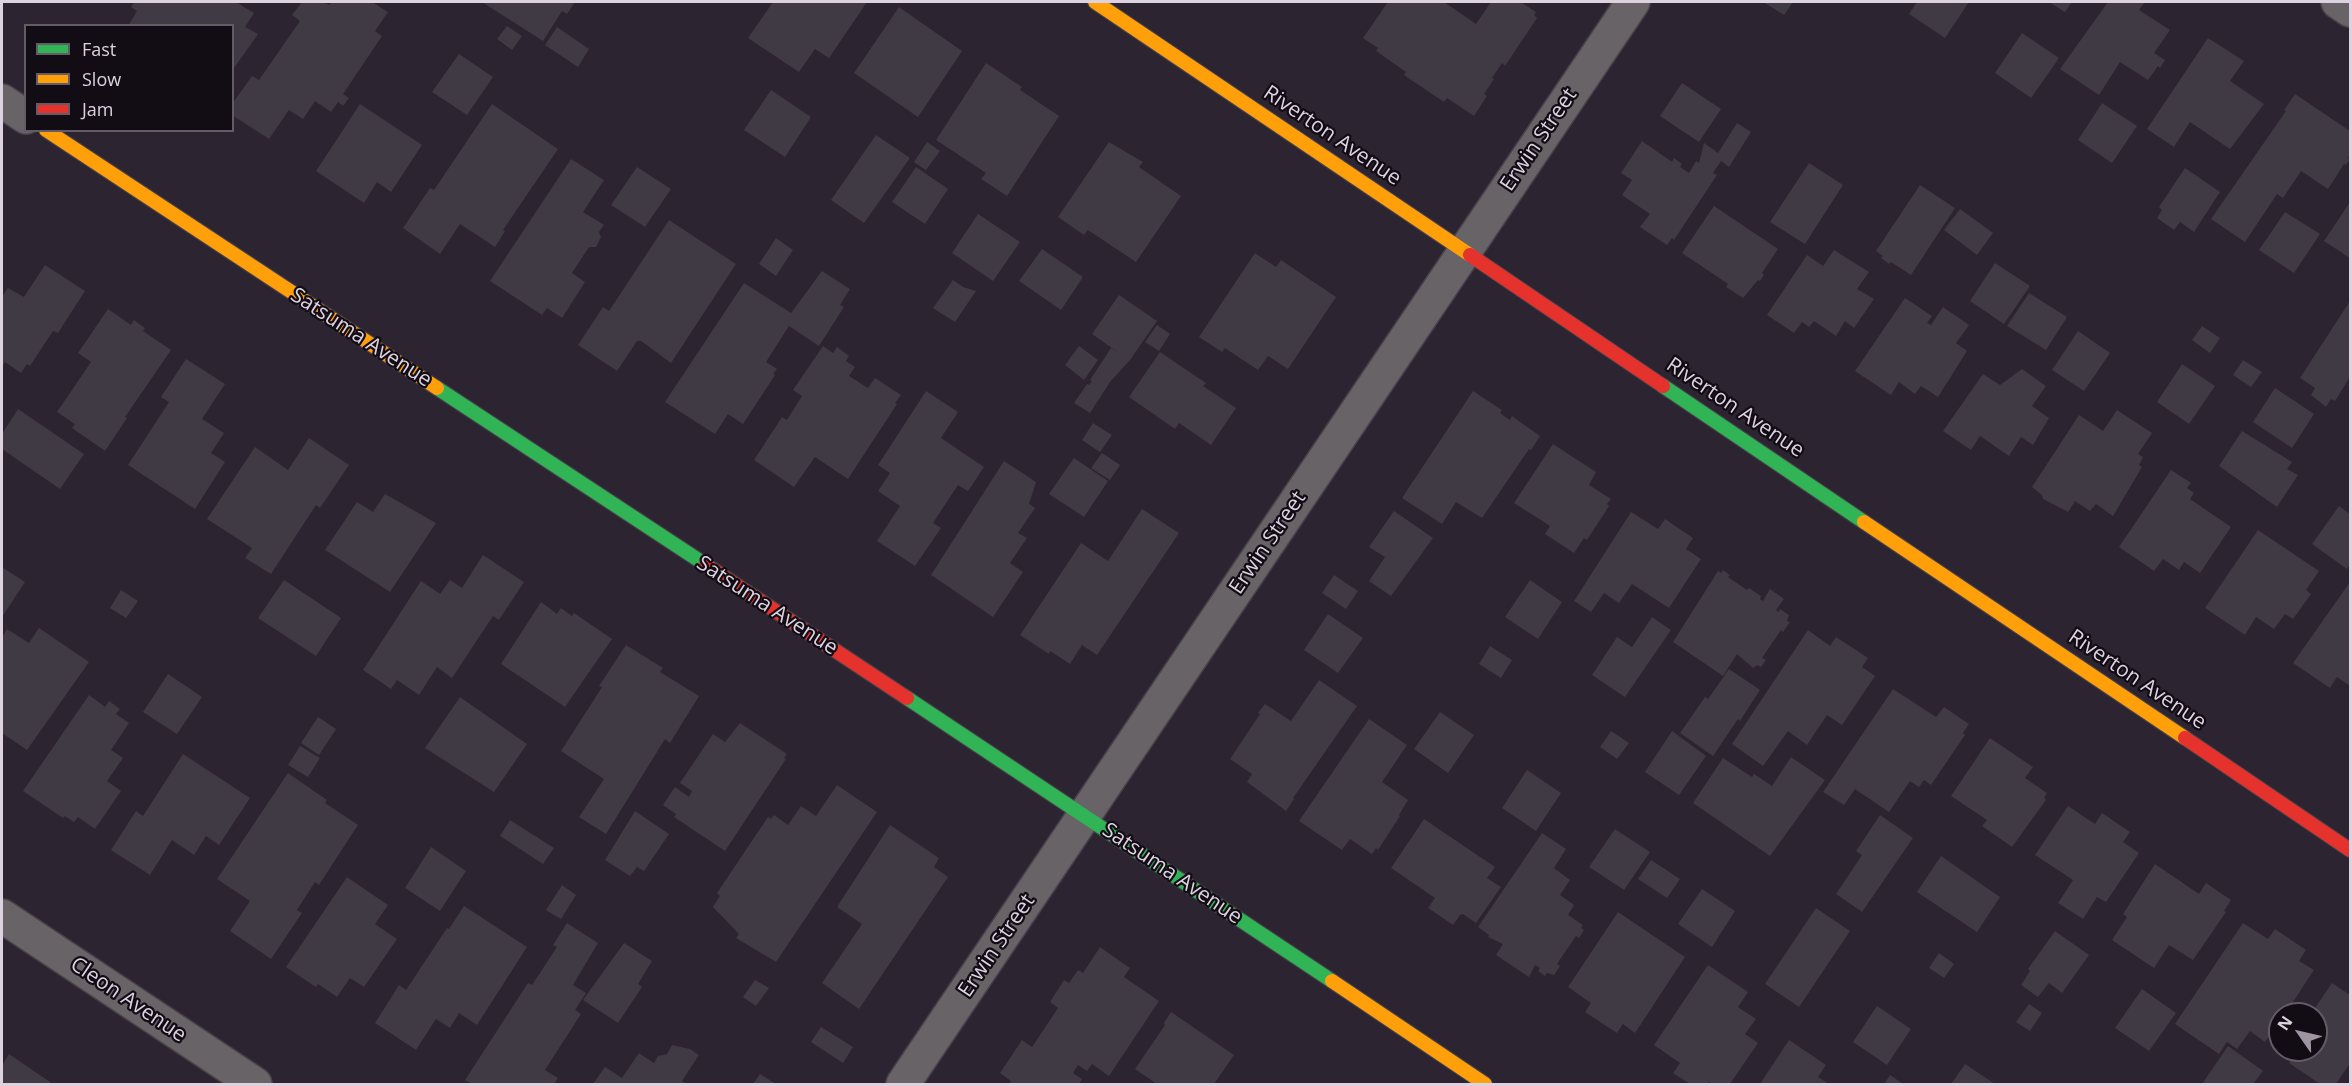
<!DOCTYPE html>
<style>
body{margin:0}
#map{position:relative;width:2352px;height:1086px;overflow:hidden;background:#2c2430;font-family:"Open Sans",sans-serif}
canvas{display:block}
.frame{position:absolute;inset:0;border:3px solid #dcd2e0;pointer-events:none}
.legend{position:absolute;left:24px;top:24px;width:210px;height:108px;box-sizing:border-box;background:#120c15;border:2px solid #635b66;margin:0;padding:8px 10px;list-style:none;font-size:18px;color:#dcd2e0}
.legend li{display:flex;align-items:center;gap:12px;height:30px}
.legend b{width:30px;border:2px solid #635b66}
.north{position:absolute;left:2268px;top:1002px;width:60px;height:60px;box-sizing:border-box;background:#120c15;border:2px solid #635b66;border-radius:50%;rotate:304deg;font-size:16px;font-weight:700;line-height:24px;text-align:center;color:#dcd2e0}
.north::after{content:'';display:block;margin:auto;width:21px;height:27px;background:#9e95a2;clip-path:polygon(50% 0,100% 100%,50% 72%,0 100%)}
</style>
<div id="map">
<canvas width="2352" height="1086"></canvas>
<div class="frame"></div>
<ul class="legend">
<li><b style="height:8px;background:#30b455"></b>Fast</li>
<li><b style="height:8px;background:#ff9f0a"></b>Slow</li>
<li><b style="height:8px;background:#e5322d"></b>Jam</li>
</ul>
<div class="north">N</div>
</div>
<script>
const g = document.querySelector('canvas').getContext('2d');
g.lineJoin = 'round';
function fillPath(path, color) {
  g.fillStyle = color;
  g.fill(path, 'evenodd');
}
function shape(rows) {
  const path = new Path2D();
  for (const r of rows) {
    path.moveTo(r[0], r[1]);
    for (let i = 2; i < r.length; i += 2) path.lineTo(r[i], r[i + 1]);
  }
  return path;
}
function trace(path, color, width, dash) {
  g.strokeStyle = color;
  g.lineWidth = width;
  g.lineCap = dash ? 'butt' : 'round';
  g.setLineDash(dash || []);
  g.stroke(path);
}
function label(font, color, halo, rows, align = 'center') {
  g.font = font + ' "Open Sans",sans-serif';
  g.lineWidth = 4.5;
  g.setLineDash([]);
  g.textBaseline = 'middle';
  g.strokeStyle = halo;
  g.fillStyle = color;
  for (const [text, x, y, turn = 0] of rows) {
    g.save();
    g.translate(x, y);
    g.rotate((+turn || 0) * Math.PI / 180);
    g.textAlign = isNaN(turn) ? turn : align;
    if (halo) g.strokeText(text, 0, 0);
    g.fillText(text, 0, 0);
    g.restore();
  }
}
fillPath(shape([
 [134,2,236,2,254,13,245,27,258,34,232,71,232,26,128,26,137,11,131,7],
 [302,2,323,2,329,5,332,2,372,2,388,12,375,31,382,36,343,94,349,98,343,106,338,102,331,112,315,101,303,119,289,110,269,139,232,115,232,104,252,76,259,80,300,21,292,15],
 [482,2,575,2,567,14,562,11,543,41],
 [773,2,867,2,829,58,815,49,799,72,748,38],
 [1388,2,1444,2,1476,24,1491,2,1521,2,1536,12,1534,15,1537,18,1505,66,1502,63,1492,78,1494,79,1484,94,1487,96,1474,116,1447,98,1444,102,1404,75,1406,72,1376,51,1378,48,1363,38],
 [1763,2,1793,2,1784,15],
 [1917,2,1969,2,1945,38,1909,14],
 [2049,2,2072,2,2065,12],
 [2108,2,2145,2,2139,10,2170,30,2154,53,2165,60,2160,68,2158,66,2148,80,2120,62,2099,95,2060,69],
 [899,7,962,51,918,117,854,73],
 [507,26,522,36,512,50,497,39],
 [557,27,589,49,578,67,545,45],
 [2022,33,2059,58,2031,98,1995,73],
 [2208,38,2244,61,2230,81,2264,104,2230,149,2190,122,2174,147,2147,129],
 [459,54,493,77,467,115,432,92],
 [986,63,1022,87,1020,90,1059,116,1007,196,981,179,986,173,936,140],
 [1682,83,1721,109,1699,142,1660,116],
 [771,90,811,117,785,157,744,130],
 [2295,94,2350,131,2350,154,2348,158,2350,159,2346,165,2344,164,2328,189,2301,171,2283,198,2277,194,2245,242,2211,219,2286,111,2284,110],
 [2102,103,2137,126,2112,163,2078,140],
 [360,104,422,145,391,192,377,182,364,203,316,171],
 [492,104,558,149,503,230,505,231,495,247,460,224,440,254,403,228,430,188,434,190],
 [1737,123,1751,132,1729,167,1721,161,1713,173,1717,175,1674,240,1672,238,1667,245,1640,227,1650,214,1622,195,1632,180,1621,173,1642,141,1672,162,1674,158,1682,164,1680,167,1689,173,1696,161,1699,163,1704,143,1718,153],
 [876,135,910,158,864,223,831,200],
 [927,142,940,151,926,170,914,162],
 [1109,142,1143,162,1139,167,1181,196,1136,262,1088,230,1084,235,1058,217],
 [571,159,604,180,583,212,604,225,599,232,601,237,596,247,589,247,572,273,585,282,562,318,547,308,542,315,490,281],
 [1809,163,1843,185,1805,244,1770,222],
 [637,167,671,189,645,227,611,205],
 [916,167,948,189,925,224,892,202],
 [2185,168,2220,192,2194,232,2180,222,2174,230,2157,218,2162,210,2159,207],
 [1920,185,1955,208,1911,275,1891,262,1889,264,1881,258,1883,256,1876,251],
 [2350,202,2350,258,2324,241],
 [1714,206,1778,249,1762,273,1764,275,1760,281,1758,280,1743,298,1726,287,1728,284,1682,253],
 [1960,209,1993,233,1977,255,1944,230],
 [2285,212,2320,234,2294,273,2259,250],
 [978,214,1020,242,993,281,952,253],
 [669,220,736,264,671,363,641,341,637,341,617,371,578,345,603,307,609,311],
 [776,238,793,250,776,276,759,264],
 [1042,249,1083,277,1061,310,1019,281],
 [1834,250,1869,272,1857,289,1874,299,1854,328,1845,321,1836,336,1814,321,1809,327,1802,322,1794,333,1767,315,1807,255,1823,266],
 [1255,253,1276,267,1281,260,1336,297,1288,369,1268,356,1258,370,1225,348,1222,352,1199,337],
 [1995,263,2030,286,2004,324,1970,301],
 [45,265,85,291,58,333,53,331,30,366,27,364,21,373,5,362,2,367,2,294,3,295,8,288,24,297],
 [822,271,850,289,840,305,844,307,819,346,789,326,766,362,777,369,773,374,775,375,743,424,728,414,715,434,665,402,744,283,791,313],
 [953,280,963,287,976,291,955,322,933,308],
 [2029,293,2067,317,2046,350,2007,326],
 [1119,295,1157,321,1130,360,1110,382,1090,413,1074,403,1087,384,1089,385,1092,381,1090,380,1111,348,1119,353,1092,334],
 [1905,298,1932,316,1927,323,1931,325,1943,307,1969,325,1956,343,1967,351,1938,397,1921,386,1915,394,1899,382,1891,395,1855,371],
 [2350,301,2350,377,2335,401,2331,399,2326,407,2311,395,2315,388,2300,378],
 [108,309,131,325,134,320,145,328,143,331,171,350,125,417,127,418,105,451,72,428,75,424,57,412,91,362,78,353],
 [1157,325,1170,334,1159,351,1145,342],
 [2202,326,2220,338,2210,353,2192,340],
 [2078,331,2110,353,2084,391,2052,370],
 [823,346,833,353,837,347,849,356,846,361,855,367,849,376,868,388,875,378,901,395,895,403,897,404,848,479,815,457,794,487,754,460,782,417,787,420,802,396,793,390],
 [1079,346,1098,360,1084,380,1065,365],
 [1160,352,1206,383,1203,386,1236,408,1211,445,1179,423,1175,429,1129,397],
 [186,359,225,384,202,419,224,433,211,453,225,462,195,509,128,465,169,402,161,397],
 [2243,360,2262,372,2251,387,2233,375],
 [2182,364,2215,386,2189,424,2157,402],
 [2022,369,2046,386,2032,406,2049,418,2033,445,2021,437,2009,456,1980,436,1971,450,1943,431,1983,374,2000,385],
 [2275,388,2314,414,2292,448,2253,422],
 [926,391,958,412,941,438,984,467,968,491,958,485,933,523,941,528,915,566,877,541,900,506,878,491,890,473,878,465],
 [1473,391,1502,410,1500,413,1510,420,1512,416,1540,436,1531,450,1529,449,1482,518,1456,502,1442,524,1402,498],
 [18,409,84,454,60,489,2,449,2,434],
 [2117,410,2152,433,2138,454,2143,457,2139,465,2142,467,2113,516,2096,504,2090,511,2075,501,2068,512,2043,499,2042,495,2032,487,2079,415,2103,431],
 [1093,423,1112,435,1100,452,1082,440],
 [2242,431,2292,462,2287,469,2298,475,2277,507,2219,466],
 [309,438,349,465,320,508,316,505,271,574,245,558,252,548,207,519,255,447,288,470],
 [1553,444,1596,472,1589,485,1611,499,1607,504,1609,506,1587,540,1584,538,1574,553,1545,534,1550,526,1514,503],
 [1102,453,1120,465,1110,480,1091,468],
 [1074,458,1108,481,1084,517,1049,494],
 [1004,461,1036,482,1029,504,1035,508,1018,533,1027,538,1010,563,1023,572,993,617,931,575],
 [2171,470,2191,483,2187,488,2194,493,2190,499,2231,527,2200,573,2184,562,2179,570,2163,559,2154,571,2119,547],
 [385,494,436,523,390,592,325,550,357,502,373,512],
 [2339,506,2350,514,2350,564,2347,569,2312,544],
 [1142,509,1179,533,1097,655,1082,645,1070,664,1050,651,1049,654,1020,635,1081,543,1108,561],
 [1394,511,1433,538,1391,596,1369,581,1385,557,1369,547],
 [1631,512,1658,529,1665,519,1693,538,1686,549,1701,559,1669,608,1632,584,1619,603,1604,593,1591,612,1574,601],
 [2258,530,2319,571,2306,590,2311,594,2293,619,2285,614,2274,629,2256,617,2245,635,2205,608],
 [483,555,524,582,499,620,493,616,452,678,437,667,419,695,397,680,391,689,363,670,421,581,440,594,450,580,462,588],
 [2,567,25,582,2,617],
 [1723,570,1730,575,1728,577,1747,590,1749,588,1761,596,1760,599,1763,601,1770,589,1784,599,1776,610,1779,612,1780,609,1789,615,1787,621,1790,622,1783,632,1781,630,1762,658,1766,660,1761,667,1757,665,1753,668,1737,654,1723,676,1673,642,1718,571,1721,573],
 [1334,575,1358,591,1346,609,1322,593],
 [284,580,341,618,316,656,258,618],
 [1530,580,1562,602,1538,639,1505,617],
 [2350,582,2350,686,2337,677,2330,688,2293,663],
 [121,590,138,601,126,618,110,608],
 [541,602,557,614,561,608,572,616,574,613,612,639,565,707,501,664],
 [1328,614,1363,638,1338,673,1304,650],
 [1652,617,1671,630,1625,697,1592,675,1617,637,1632,647],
 [39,628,89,662,27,750,2,733,2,637,7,629,29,643],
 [1808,630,1830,646,1836,637,1868,658,1862,667,1875,676,1842,725,1827,715,1807,745,1788,731,1763,766,1732,744],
 [626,645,663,668,660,672,699,696,670,743,665,739,606,834,579,817,604,779,561,751,602,687,599,686],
 [1490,646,1512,660,1501,678,1479,664],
 [1729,669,1760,690,1740,721,1738,719,1713,756,1680,733,1705,697,1708,699],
 [168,674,202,697,177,734,143,712],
 [1319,680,1357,706,1293,798,1294,799,1286,811,1247,782,1252,774,1230,759,1260,714,1258,713,1265,704,1291,721],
 [1893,689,1936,717,1944,707,1969,724,1963,733,1965,735,1931,785,1924,780,1919,787,1910,781,1889,812,1855,789,1844,805,1823,792],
 [89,695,105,707,109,701,120,709,116,714,129,723,111,750,123,758,107,781,121,791,95,829,78,817,74,822,65,816,63,818,23,791],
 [460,697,527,744,494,792,425,748],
 [1440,712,1474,735,1448,773,1414,749],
 [318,717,336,729,319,755,301,743],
 [1369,719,1407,745,1382,782,1408,800,1399,815,1400,816,1378,850,1376,848,1372,854,1350,839,1342,850,1299,821],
 [740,723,787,754,784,758,786,759,725,851,674,817,676,814,663,805,675,787,689,797,692,791,680,783,713,734,725,742],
 [1611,731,1629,743,1617,759,1600,747],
 [1672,731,1706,756,1679,795,1645,772],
 [1990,738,2033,767,2025,778,2047,793,2044,798,2046,800,2012,847,1982,826,1987,820,1951,796],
 [300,746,320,758,308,777,288,765],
 [183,754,250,798,219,845,206,836,194,855,172,840,150,875,111,850,136,811,143,816],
 [1791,757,1825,780,1770,856,1693,803,1723,758,1752,777,1754,774,1772,786],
 [1527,770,1561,793,1536,831,1502,808],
 [288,773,327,800,325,803,358,825,319,885,315,882,297,910,302,913,271,959,230,931,250,901,217,879],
 [837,785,877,812,776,962,736,938,739,934,713,907,720,896,717,893,768,817,771,819,774,815,788,825,801,806,816,816],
 [2068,806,2095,824,2102,813,2130,832,2123,842,2139,853,2106,902,2097,897,2083,919,2058,903,2073,880,2035,855],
 [635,811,669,834,644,871,637,867,630,876,605,860],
 [1880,815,1913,838,1862,912,1836,894,1862,855,1856,851],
 [1424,819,1495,867,1487,878,1501,887,1476,923,1463,914,1460,915,1453,925,1428,908,1435,898,1391,868],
 [510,820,554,848,543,864,500,836],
 [890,825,939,858,934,867,948,877,859,1009,822,983,862,924,837,907],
 [1615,829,1650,852,1624,890,1589,867],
 [1542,833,1566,849,1554,868,1570,880,1560,895,1574,905,1568,915,1583,925,1581,928,1584,930,1579,938,1576,936,1557,964,1560,966,1554,975,1547,973,1545,976,1538,971,1540,968,1535,965,1529,977,1496,955,1503,944,1488,937,1489,935,1478,927],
 [431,847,466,871,440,911,405,888],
 [1941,856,2000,897,1977,932,1917,892],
 [1651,860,1680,879,1667,898,1638,879],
 [2155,864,2199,894,2206,883,2231,900,2224,911,2226,912,2193,960,2169,945,2154,968,2112,940,2127,917,2123,914],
 [347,877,388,905,375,924,397,939,364,987,350,978,337,997,318,984,316,987,286,967],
 [562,885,576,895,561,919,546,910],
 [1702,889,1735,911,1712,947,1678,924],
 [464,906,527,947,477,1025,459,1013,450,1028,436,1019,416,1050,375,1023,399,985,406,990,447,928,449,929],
 [1816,908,1850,931,1799,1007,1765,984],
 [1618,912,1685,957,1635,1033,1623,1024,1617,1033,1585,1012,1591,1003,1568,987],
 [567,923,598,943,573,985,586,993,575,1010,581,1014,545,1070,558,1078,554,1084,472,1084,465,1080,528,983,532,985,557,947,553,945],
 [2243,923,2268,939,2275,929,2306,950,2299,961,2314,970,2285,1014,2280,1014,2280,1021,2265,1042,2250,1031,2237,1049,2227,1042,2219,1054,2175,1024],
 [2055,931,2089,955,2062,993,2049,983,2038,997,2021,985,2030,971,2028,969],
 [624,943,652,961,638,984,642,987,618,1023,583,1000],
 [1100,947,1130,968,1124,977,1159,1001,1109,1076,1092,1064,1087,1071,1078,1065,1073,1073,1082,1079,1079,1084,1009,1084,1011,1081,1000,1073,1022,1040,1032,1047,1058,1008,1050,1002,1064,980,1069,983,1078,970,1083,973],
 [1939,953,1954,964,1944,978,1929,968],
 [1708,965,1748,992,1738,1007,1756,1019,1745,1034,1758,1043,1730,1084,1713,1084,1709,1082,1707,1084,1690,1084,1673,1073,1680,1063,1654,1045],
 [755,980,769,988,756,1006,743,997],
 [2332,983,2350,995,2350,1067,2348,1066,2336,1084,2320,1084,2289,1063,2298,1050,2316,1050,2316,1014,2311,1014],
 [2142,989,2176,1013,2149,1051,2115,1028],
 [2029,1004,2042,1013,2030,1031,2016,1022],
 [1877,1006,1911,1029,1887,1065,1853,1042],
 [1171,1012,1234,1055,1214,1084,1157,1084,1135,1069,1165,1025,1164,1023],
 [821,1027,853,1047,843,1063,811,1042],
 [1789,1040,1826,1065,1818,1077,1829,1084,1760,1084],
 [672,1045,690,1049,699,1055,682,1081,686,1084,593,1084,605,1067,622,1078,639,1053,654,1063,658,1056,667,1054],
 [2228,1046,2263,1071,2253,1084,2202,1084],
 [9,1054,53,1084,2,1084,2,1063,3,1064],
 [1965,1064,1995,1084,1951,1084],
 [760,1074,776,1084,753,1084],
 [1890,1075,1903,1084,1884,1084]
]), '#403a44');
const street = shape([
 [2338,2,2350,10],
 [2,101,26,117],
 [2,916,255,1084],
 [903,1084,1633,2]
]);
const fast = shape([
 [1663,386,1864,522],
 [437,388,706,565],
 [907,698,1332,981]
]);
const slow = shape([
 [1095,2,1470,255],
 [46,130,437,388],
 [1864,522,2185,738],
 [1332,981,1485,1084]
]);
const jam = shape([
 [1470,255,1663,386],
 [706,565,907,698],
 [2185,738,2350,850]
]);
trace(street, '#47414b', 36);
trace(fast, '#47414b', 16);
trace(slow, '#47414b', 16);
trace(jam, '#47414b', 16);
trace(street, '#686367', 33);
trace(fast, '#30b455', 14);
trace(slow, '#ff9f0a', 14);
trace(jam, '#e5322d', 14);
label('21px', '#dcd2e0', '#120c15', [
 ["Riverton Avenue",1332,136,34],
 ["Erwin Street",1539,140,-56],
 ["Satsuma Avenue",361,338,33],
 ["Riverton Avenue",1735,408,34],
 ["Erwin Street",1268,543,-56],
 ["Satsuma Avenue",767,606,33],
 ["Riverton Avenue",2137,680,34],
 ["Satsuma Avenue",1172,874,34],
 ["Erwin Street",997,946,-56],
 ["Cleon Avenue",128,1000,34]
]);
</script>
